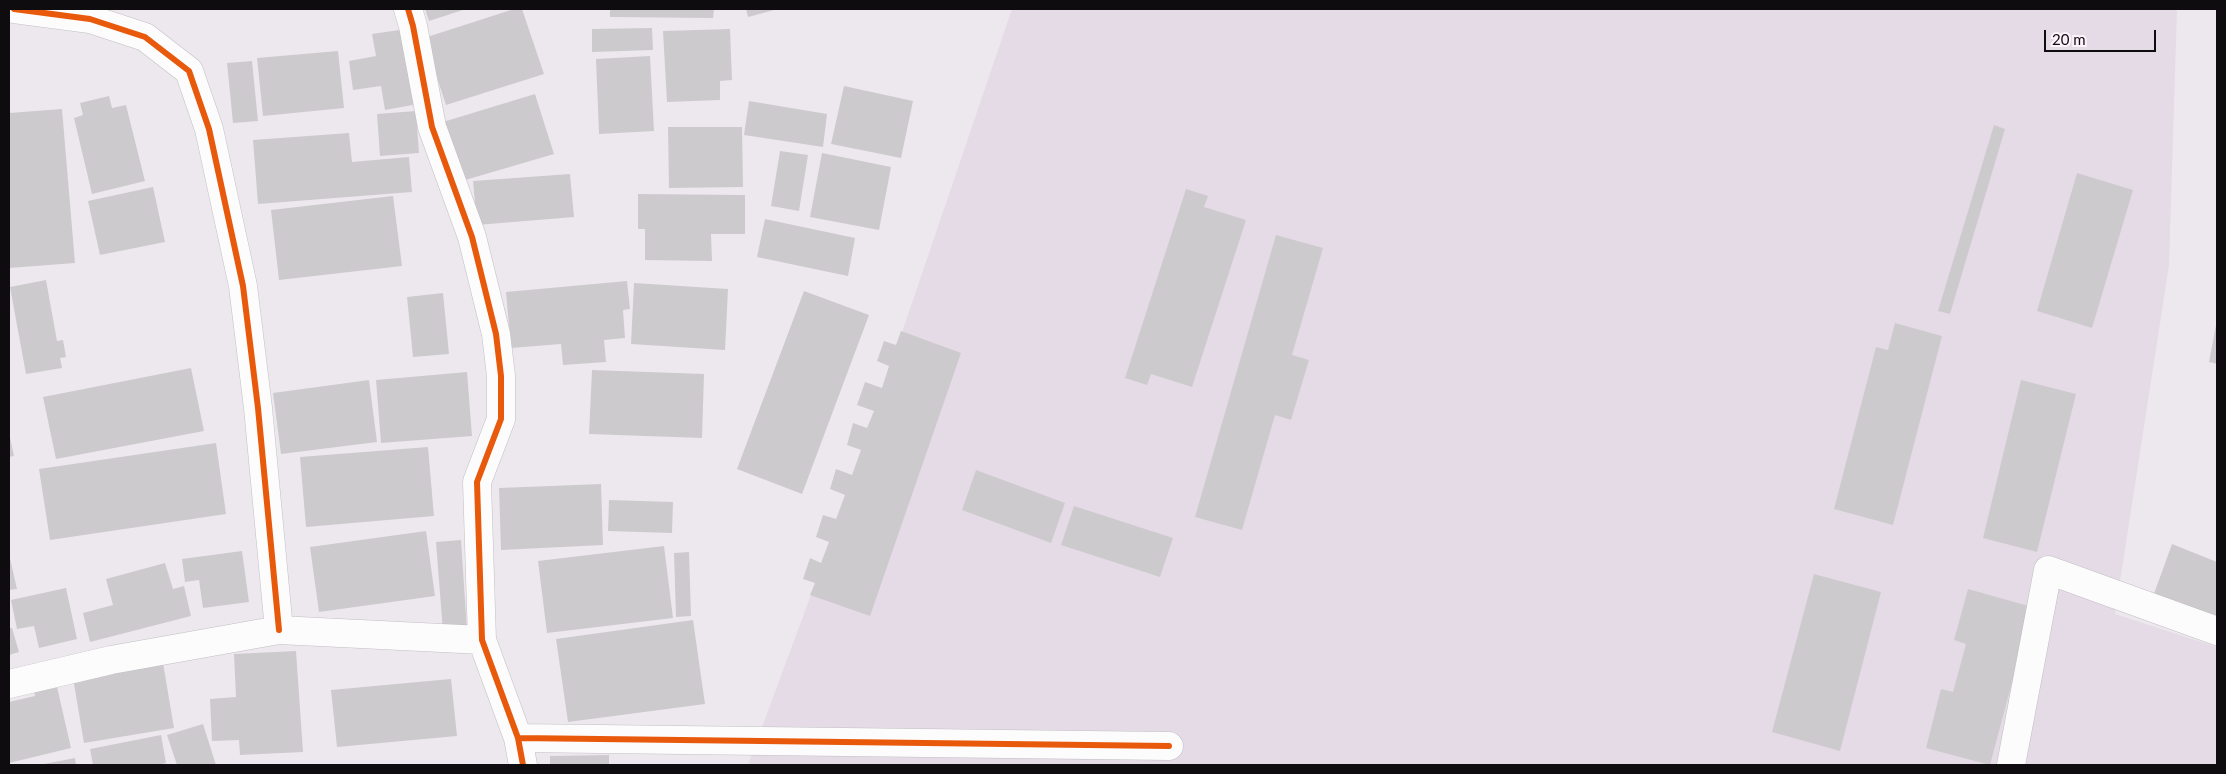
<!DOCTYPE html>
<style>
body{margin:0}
#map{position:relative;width:2226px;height:774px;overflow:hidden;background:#ede8ee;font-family:Lato,sans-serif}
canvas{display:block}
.frame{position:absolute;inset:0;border:10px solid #0f0c0f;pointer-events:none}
.scale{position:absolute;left:2044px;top:30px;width:112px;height:22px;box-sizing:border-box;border:2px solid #0f0c0f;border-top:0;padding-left:6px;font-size:15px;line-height:18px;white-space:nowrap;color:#0f0c0f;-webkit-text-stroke:4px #fcf3fd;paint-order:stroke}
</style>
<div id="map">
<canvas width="2226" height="774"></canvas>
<div class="frame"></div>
<div class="scale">20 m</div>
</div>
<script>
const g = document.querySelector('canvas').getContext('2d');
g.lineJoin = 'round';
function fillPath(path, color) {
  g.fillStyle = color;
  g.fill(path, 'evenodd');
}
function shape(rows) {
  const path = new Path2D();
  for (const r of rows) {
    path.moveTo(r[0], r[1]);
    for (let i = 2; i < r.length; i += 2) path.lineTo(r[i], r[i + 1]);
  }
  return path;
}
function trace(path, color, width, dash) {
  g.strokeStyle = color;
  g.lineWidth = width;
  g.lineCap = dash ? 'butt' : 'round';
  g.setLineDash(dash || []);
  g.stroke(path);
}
fillPath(shape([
 [1012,9,2177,9,2169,265,2115,614,2217,647,2217,765,748,765,832,538]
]), '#e5dbe6');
fillPath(shape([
 [425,9,466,9,429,21],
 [514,9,522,9,544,74,446,105,424,38],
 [610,9,714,9,713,18,610,17],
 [746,9,778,9,748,17],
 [652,28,653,50,592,52,592,29],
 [406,29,418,104,385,110,381,86,353,90,349,61,376,56,372,34],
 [730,29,732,80,720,81,720,100,667,102,663,31],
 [338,51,344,108,263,116,257,58],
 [650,56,654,131,599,134,596,59],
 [252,61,258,121,233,123,227,63],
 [844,86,913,101,901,158,831,144],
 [535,94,554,154,462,181,443,122],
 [109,96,112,108,126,105,145,181,92,194,74,118,83,115,80,103],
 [749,101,827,114,823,147,744,135],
 [62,109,75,263,9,268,9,113],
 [416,111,419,153,380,156,377,114],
 [1994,125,2005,129,1950,314,1938,311],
 [668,127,742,127,743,187,669,188],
 [349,133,352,162,409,157,412,192,258,204,253,140],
 [780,151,808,155,799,211,771,206],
 [822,153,891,167,879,230,810,217],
 [2077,173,2133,190,2092,328,2037,311],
 [570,174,574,217,477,225,473,181],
 [153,187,165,242,100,255,88,201],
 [1186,189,1208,196,1204,207,1246,220,1192,387,1151,374,1147,385,1125,378],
 [638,194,745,195,745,234,711,234,712,261,645,260,645,229,638,229],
 [393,196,402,266,279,280,271,210],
 [765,219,855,238,848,276,757,257],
 [1276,235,1323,248,1292,355,1309,360,1291,420,1275,415,1242,530,1195,517],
 [46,280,57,341,63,340,66,357,60,358,62,368,26,374,10,287],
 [627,281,630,309,623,310,625,338,604,340,606,362,563,365,561,344,511,348,506,292],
 [634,283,728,289,725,350,631,344],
 [804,291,869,315,802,494,737,469],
 [443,293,449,354,413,357,407,297],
 [1895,323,1942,336,1893,525,1834,509,1876,347,1888,350],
 [2216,325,2217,325,2217,364,2209,362],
 [901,331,961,353,870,616,810,595,815,583,803,579,810,558,821,563,829,542,816,537,823,515,836,519,845,495,830,489,836,469,852,475,861,450,847,445,853,423,867,428,874,411,857,405,865,382,882,388,889,366,877,361,884,341,896,345],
 [191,368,204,431,56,459,43,397],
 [592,370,704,374,702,438,589,434],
 [467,372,472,436,381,443,376,380],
 [369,380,377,442,281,454,273,393],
 [2021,380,2076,394,2037,552,1983,538],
 [9,433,14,456,9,457],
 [216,443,226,514,50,540,39,469],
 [428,447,434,516,306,527,300,457],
 [976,470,1065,503,1051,543,962,510],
 [601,484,603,545,501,550,499,488],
 [609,500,673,502,672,533,608,531],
 [1074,506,1173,538,1160,577,1061,545],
 [426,531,435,596,319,612,310,547],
 [461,540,467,630,443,632,436,542],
 [2172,544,2217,562,2217,627,2151,602],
 [664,546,673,618,547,633,538,561],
 [242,551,249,602,203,608,199,580,185,582,182,559],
 [689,552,691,616,676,617,674,553],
 [9,554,17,589,9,590],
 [165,563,173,589,184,586,191,616,90,642,83,613,113,605,106,579],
 [1814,574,1881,592,1840,751,1772,732],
 [66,588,77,639,39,648,34,626,17,629,11,600],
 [1968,589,2032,607,1990,765,1926,748,1941,689,1953,692,1966,644,1954,640],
 [693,620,705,704,568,722,556,639],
 [9,628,12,628,19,652,9,655],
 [296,651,303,752,240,755,239,740,212,741,210,699,236,697,234,654],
 [163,663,174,728,84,743,73,678],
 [55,678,71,748,9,763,9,702,35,696,32,684],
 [451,679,457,736,337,747,331,690],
 [203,724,216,765,177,765,167,735],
 [161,735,166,763,158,765,93,765,90,749],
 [609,755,609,765,550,765,550,756],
 [75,758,76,765,44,765,44,764]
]), '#cdcace');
const minor = shape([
 [14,9,90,19,145,37,189,71,209,129,243,286,258,408,279,630],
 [408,9,413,26,432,127,472,237,496,334,501,376,501,419,477,482,482,640,518,738,523,765],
 [9,684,111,660,279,630,482,640],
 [518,738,1169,746],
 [2011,765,2048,570,2217,631]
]);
trace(minor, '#c2bec3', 29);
trace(minor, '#fcfcfc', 28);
trace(shape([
 [14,9,90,19,145,37,189,71,209,129,243,286,258,408,279,630],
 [408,9,413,26,432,127,472,237,496,334,501,376,501,419,477,482,482,640,518,738,523,765],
 [518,738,1169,746]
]), '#e8590c', 6);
</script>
